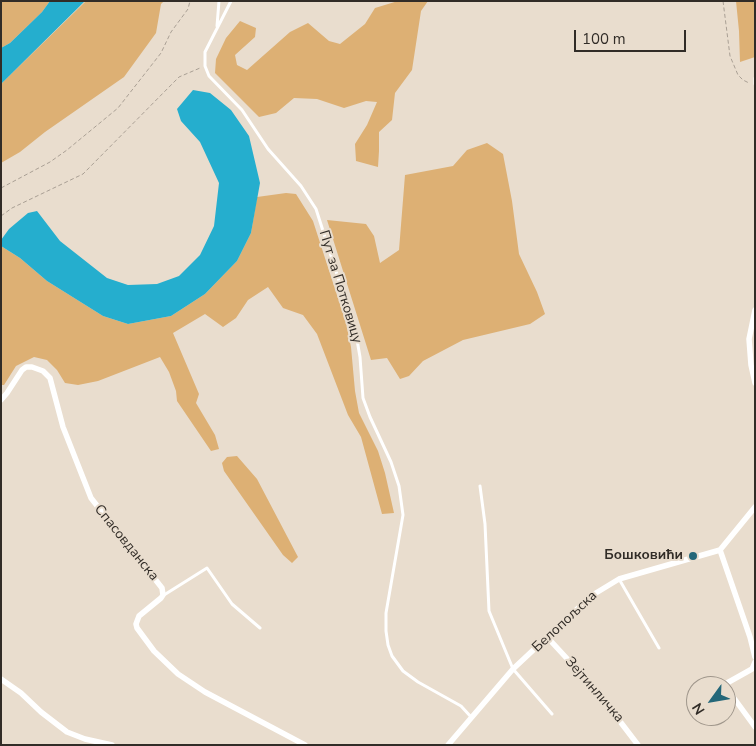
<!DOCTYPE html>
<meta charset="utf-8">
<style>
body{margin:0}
#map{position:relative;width:756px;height:746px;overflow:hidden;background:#e9ddce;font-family:"Nunito Sans",sans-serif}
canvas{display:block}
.frame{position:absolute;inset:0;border:2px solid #312c27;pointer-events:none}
.north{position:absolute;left:686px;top:676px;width:50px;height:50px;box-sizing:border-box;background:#e9ddce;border:1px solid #9f968b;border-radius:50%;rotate:238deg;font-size:14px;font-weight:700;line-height:20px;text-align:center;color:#312c27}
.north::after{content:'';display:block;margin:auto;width:18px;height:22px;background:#246779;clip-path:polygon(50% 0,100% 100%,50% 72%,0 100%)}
.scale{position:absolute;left:574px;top:30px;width:112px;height:22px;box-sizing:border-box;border:2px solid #312c27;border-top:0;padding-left:6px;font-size:15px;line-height:18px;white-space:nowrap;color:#312c27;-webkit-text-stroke:4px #e9ddce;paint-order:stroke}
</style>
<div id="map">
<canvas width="756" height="746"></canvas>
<div class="frame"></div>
<div class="north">N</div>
<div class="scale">100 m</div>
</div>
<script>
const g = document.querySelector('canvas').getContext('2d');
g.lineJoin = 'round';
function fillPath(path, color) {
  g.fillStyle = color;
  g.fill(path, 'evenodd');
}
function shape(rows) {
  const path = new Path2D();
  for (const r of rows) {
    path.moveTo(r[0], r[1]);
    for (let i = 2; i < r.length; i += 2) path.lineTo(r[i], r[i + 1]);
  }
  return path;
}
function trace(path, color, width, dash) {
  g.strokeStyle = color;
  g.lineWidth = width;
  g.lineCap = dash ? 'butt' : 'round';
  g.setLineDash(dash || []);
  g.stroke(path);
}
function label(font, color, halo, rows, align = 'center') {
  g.font = font + ' "Nunito Sans",sans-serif';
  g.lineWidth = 4;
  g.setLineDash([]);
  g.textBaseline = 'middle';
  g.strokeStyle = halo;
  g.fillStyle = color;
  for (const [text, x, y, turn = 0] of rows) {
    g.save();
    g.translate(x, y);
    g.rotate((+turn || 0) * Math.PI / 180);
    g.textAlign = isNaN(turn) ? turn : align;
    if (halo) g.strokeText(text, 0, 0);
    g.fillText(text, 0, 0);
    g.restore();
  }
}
fillPath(shape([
 [1,1,50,1,42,12,10,43,1,48],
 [86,1,164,1,161,4,156,33,124,77,45,132,20,152,1,163,1,84],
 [398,1,428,1,421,11,412,70,395,93,392,120,379,132,379,151,378,167,356,161,355,144,367,125,377,102,366,101,344,108,317,99,294,98,276,113,259,117,215,73,216,59,226,38,240,21,256,28,255,37,235,55,237,65,247,70,290,32,308,23,329,41,340,44,365,24,375,8],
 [736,1,755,1,755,57,740,62,739,31],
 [487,143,503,154,512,201,519,254,537,292,545,314,530,324,463,340,423,361,409,376,400,379,387,358,371,360,327,220,366,224,374,236,380,263,399,250,405,175,453,166,467,150],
 [286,193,296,194,313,221,346,323,351,347,355,391,359,413,378,451,385,473,394,513,382,514,361,437,348,415,317,334,303,315,283,308,268,287,248,300,236,318,223,327,205,314,173,333,199,394,196,403,215,435,219,449,211,451,177,401,176,391,169,372,160,357,98,381,78,385,65,383,57,370,47,360,34,357,16,366,4,385,1,385,1,246,20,258,47,281,103,316,128,324,171,316,205,294,237,261,251,233,257,197],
 [237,456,257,479,298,557,292,563,283,555,224,471,222,463,227,457]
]), '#ddb074');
fillPath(shape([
 [50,1,85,1,1,84,1,48,10,43,42,12],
 [193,90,210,93,231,110,249,136,260,183,251,233,237,261,205,294,171,316,128,324,103,316,47,281,20,258,1,246,1,240,9,229,28,213,37,211,60,241,107,278,128,285,157,284,179,276,200,255,214,226,219,183,200,142,181,121,177,109]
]), '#25aece');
trace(shape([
 [723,1,730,56,738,75,743,80,749,83],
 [1,188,50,162,67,150,118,108,161,53,171,32,188,9,190,1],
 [1,216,12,208,83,174,179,77,200,68]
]), '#a99f94', 1, [4, 2.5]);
trace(shape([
 [231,1,205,52,205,66,209,76,242,110,268,149,301,186,316,209,356,334,360,357,363,398,370,417,391,462,399,486,403,515,386,613,386,631,388,645,392,656,403,671,418,682,461,706,472,718],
 [217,26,219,1],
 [755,78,755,84],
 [480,486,485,524,489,611,513,669,552,714],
 [619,579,659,648],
 [164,595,207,568,232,604,260,628]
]), '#fff', 3);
trace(shape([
 [755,310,749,339,751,365,755,383],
 [1,400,7,393,22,370,26,367,32,367,43,371,50,378,63,427,91,498,162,588,163,595,161,598,139,616,136,624,137,628,154,651,178,674,205,692,305,745],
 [720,550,750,637,755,657],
 [548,638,596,690,638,745],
 [755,662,752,669,727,683,728,690,755,727],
 [1,679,21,693,41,712,67,732,85,739,112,745],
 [448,745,513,669,591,596,619,579,720,550,755,507]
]), '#fff', 5.5);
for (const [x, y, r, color] of [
 [693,556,5,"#246779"]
]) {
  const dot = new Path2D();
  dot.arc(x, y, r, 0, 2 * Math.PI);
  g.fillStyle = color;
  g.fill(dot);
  trace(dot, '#e9ddce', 2);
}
label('14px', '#312c27', '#e9ddce', [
 ["Пут за Потковицу",340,287,73],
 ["Спасовданска",126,543,51],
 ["Белопољска",565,622,-43],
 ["Зејтинличка",594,690,49]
]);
label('bold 14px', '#312c27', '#e9ddce', [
 ["Бошковићи",683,556]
], 'right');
</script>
